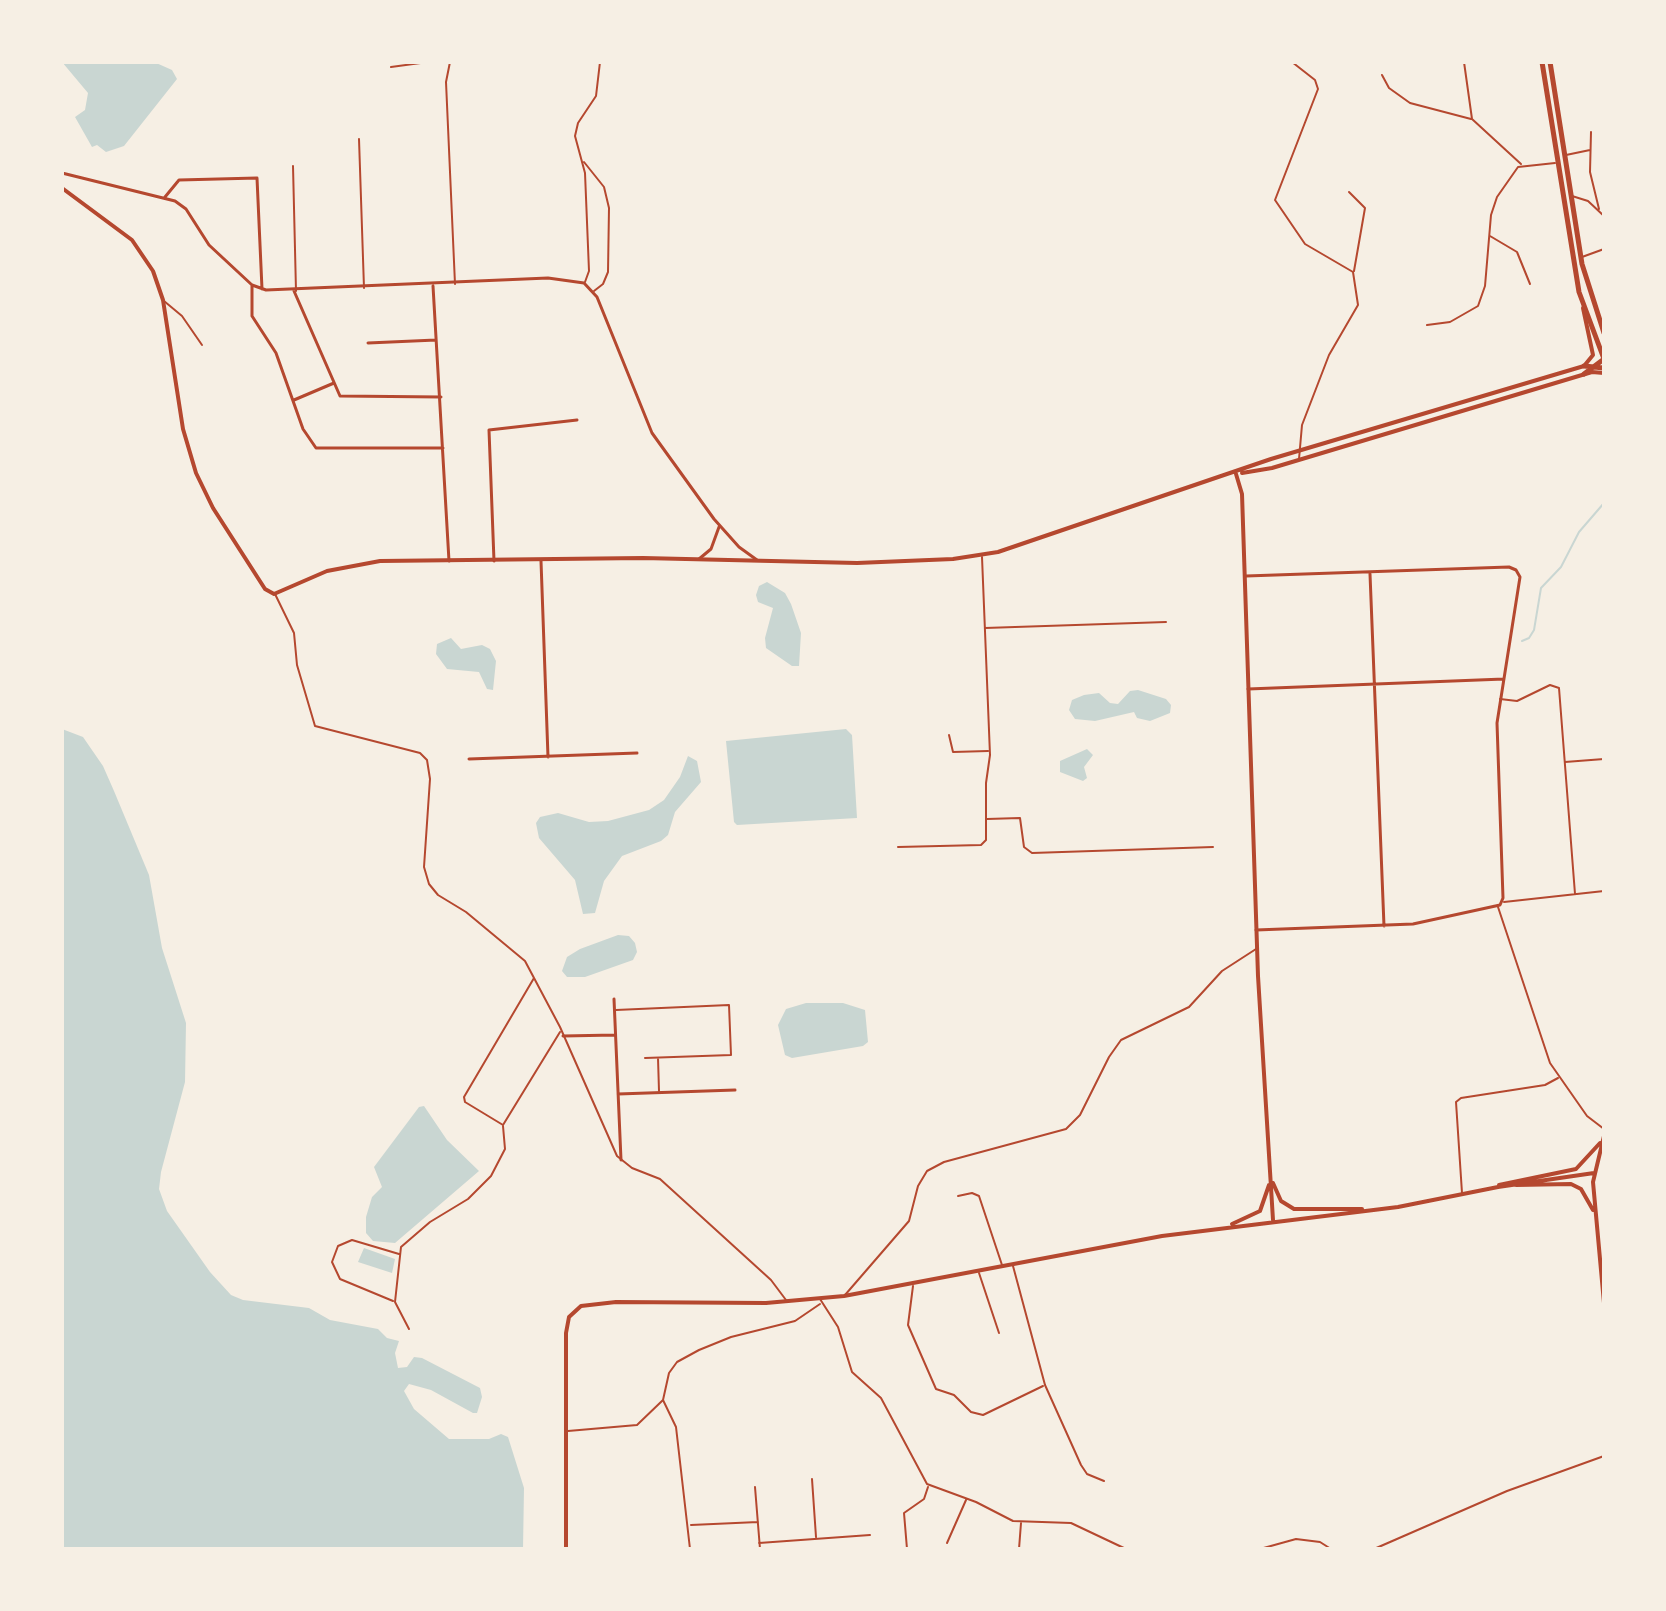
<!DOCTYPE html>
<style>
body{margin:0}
#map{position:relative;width:1666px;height:1611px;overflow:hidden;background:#f6efe4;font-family:"DM Sans",sans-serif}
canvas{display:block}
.frame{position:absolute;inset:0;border:64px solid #f6efe4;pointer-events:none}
</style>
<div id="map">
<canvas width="1666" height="1611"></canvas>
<div class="frame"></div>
</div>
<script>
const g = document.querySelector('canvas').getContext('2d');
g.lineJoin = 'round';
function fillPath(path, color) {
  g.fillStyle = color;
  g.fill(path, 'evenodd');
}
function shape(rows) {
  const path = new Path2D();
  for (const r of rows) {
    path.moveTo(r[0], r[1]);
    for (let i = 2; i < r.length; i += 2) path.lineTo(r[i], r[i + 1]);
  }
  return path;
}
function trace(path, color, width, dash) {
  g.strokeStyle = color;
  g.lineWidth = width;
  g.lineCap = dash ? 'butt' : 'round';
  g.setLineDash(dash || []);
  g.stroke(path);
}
fillPath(shape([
 [62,62,154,62,172,70,177,79,124,146,106,152,97,145,92,147,75,117,85,110,88,93],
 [767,582,785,593,791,604,801,633,799,666,792,666,766,648,765,638,773,608,758,602,756,595,759,586],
 [451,638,461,649,482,645,490,649,496,661,493,690,487,689,479,672,447,669,436,654,437,644],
 [1138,690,1166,699,1171,705,1170,713,1150,721,1137,718,1134,712,1095,721,1075,719,1069,710,1072,700,1084,695,1099,693,1110,703,1118,704,1130,691],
 [62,729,83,737,103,766,114,791,149,875,162,948,186,1023,185,1082,161,1172,159,1189,167,1211,210,1272,231,1295,243,1300,309,1308,330,1320,378,1329,387,1338,399,1341,395,1353,398,1368,407,1367,414,1357,422,1358,480,1388,482,1397,477,1413,473,1413,431,1390,409,1384,404,1391,414,1409,449,1439,489,1439,501,1434,508,1437,524,1488,523,1549,62,1549],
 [846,729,852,735,857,818,737,825,734,822,726,741],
 [1087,749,1093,755,1084,767,1087,778,1083,781,1060,772,1060,761],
 [688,756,697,761,701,782,675,812,668,835,661,841,622,856,604,881,595,913,583,914,575,880,539,838,536,823,540,817,558,813,589,822,608,821,649,810,664,800,680,777],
 [618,935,629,936,635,943,637,952,633,960,585,977,567,977,562,971,567,957,580,949],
 [843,1003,865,1010,868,1042,863,1046,792,1058,785,1055,778,1025,786,1009,806,1003],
 [424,1106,447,1140,479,1171,395,1243,373,1241,366,1233,366,1217,372,1197,382,1187,374,1167,419,1107],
 [364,1248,395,1259,392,1273,358,1262]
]), '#c9d6d2');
trace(shape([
 [1522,641,1529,638,1534,630,1541,588,1561,567,1579,532,1604,503]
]), '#c9d6d2', 2);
trace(shape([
 [450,62,446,82,455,284],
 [1292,62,1315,80,1318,89,1275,200,1305,244,1353,272,1358,305,1329,355,1302,425,1299,459],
 [1464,62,1472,119,1521,164],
 [391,67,428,62],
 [1382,75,1389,88,1410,103,1471,119],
 [1591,132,1590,172,1599,209],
 [359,139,364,288],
 [1566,155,1590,150],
 [584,162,604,187,609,208,608,272,603,284,594,291],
 [293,166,296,291],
 [1349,192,1365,208,1354,271],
 [1572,196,1588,201,1604,216],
 [1490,236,1517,252,1530,284],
 [1582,257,1604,249],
 [585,282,589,271,585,173,575,136,578,123,596,96,600,62],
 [164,301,182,316,202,345],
 [1427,325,1450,322,1478,306,1485,286,1491,215,1497,197,1518,167,1555,163],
 [275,594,294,633,297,665,315,726,420,753,427,760,430,779,424,867,429,884,438,895,466,912,525,961,560,1027,617,1156,632,1168,660,1179,771,1280,786,1300],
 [985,628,1166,622],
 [1500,699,1517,701,1550,685,1559,688,1575,894],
 [949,735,953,752,988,751],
 [1565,762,1604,759],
 [987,819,1020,818,1024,847,1032,853,1213,847],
 [898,847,981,845,986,840,986,783,990,755,982,557],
 [1504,902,1604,891],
 [1498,907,1550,1063,1587,1116,1604,1129],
 [534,978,464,1097,465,1102,503,1125,560,1032],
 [616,1010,729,1005,731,1055,645,1058],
 [658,1058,659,1091],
 [1462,1193,1456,1102,1461,1098,1545,1085,1558,1078],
 [958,1196,972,1193,979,1196,1002,1265],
 [1013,1266,1045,1385,1081,1465,1087,1474,1104,1481],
 [979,1273,999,1333],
 [913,1286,908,1325,936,1389,954,1395,971,1412,983,1415,1043,1386],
 [845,1295,909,1221,918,1186,927,1171,944,1162,1066,1129,1080,1115,1109,1057,1121,1040,1189,1007,1222,971,1256,949],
 [820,1299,838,1327,852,1372,881,1398,927,1484,976,1502,1013,1521,1071,1523,1126,1549],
 [393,1301,340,1279,332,1262,338,1246,352,1240,399,1254],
 [409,1329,395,1302,401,1247,430,1222,468,1199,491,1176,505,1149,503,1126],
 [568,1431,637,1425,663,1400],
 [812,1479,816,1537],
 [755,1487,760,1549],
 [691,1525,758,1522],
 [759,1543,870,1535],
 [947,1543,966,1500],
 [690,1549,676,1427,663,1400,669,1373,677,1362,699,1350,731,1337,795,1321,820,1304],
 [907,1549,904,1513,924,1499,928,1487],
 [1019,1549,1021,1523],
 [1260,1549,1296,1539,1320,1542,1331,1549],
 [1374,1549,1507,1491,1604,1456]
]), '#b5482f', 2);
trace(shape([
 [62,173,175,201,186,209,209,245,252,285,266,290,548,278,584,283,597,297,652,433,714,519,739,547,757,560],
 [165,197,179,180,257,178,262,289],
 [252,285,252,316,276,353,303,429,316,448,443,448],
 [433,286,449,561],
 [294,291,340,396,441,397],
 [368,343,436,340],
 [294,400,334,383],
 [699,559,711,549,719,527],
 [494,561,489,430,577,420],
 [541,561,548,757],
 [1370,574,1384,926],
 [1246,576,1509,567,1516,570,1520,577,1497,723,1503,898,1500,905,1413,924,1256,930],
 [1248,689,1504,679],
 [469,759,637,753],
 [614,999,621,1160],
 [563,1036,615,1035],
 [618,1094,735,1090]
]), '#b5482f', 3);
trace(shape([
 [62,188,132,240,153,271,163,300,183,429,196,473,213,508,265,589,274,594,327,571,380,561,643,558,857,563,953,559,998,552,1271,459,1584,366,1593,355,1583,308],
 [1242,473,1272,468,1592,372,1604,373],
 [1236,474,1242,494,1258,976,1273,1220],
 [1604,1136,1593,1182,1604,1303],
 [1273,1183,1281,1201,1294,1209,1362,1209],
 [1499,1185,1576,1169,1600,1143],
 [1516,1185,1571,1184,1581,1189,1593,1210],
 [1232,1224,1260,1211,1269,1185],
 [566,1549,566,1333,569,1317,581,1306,616,1302,766,1303,844,1296,1162,1236,1398,1207,1498,1187,1594,1173]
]), '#b5482f', 4);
trace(shape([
 [1542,62,1579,292,1604,359],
 [1550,62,1582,264,1604,333],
 [1584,366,1604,368],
 [1584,374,1604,359]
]), '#b5482f', 5);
</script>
